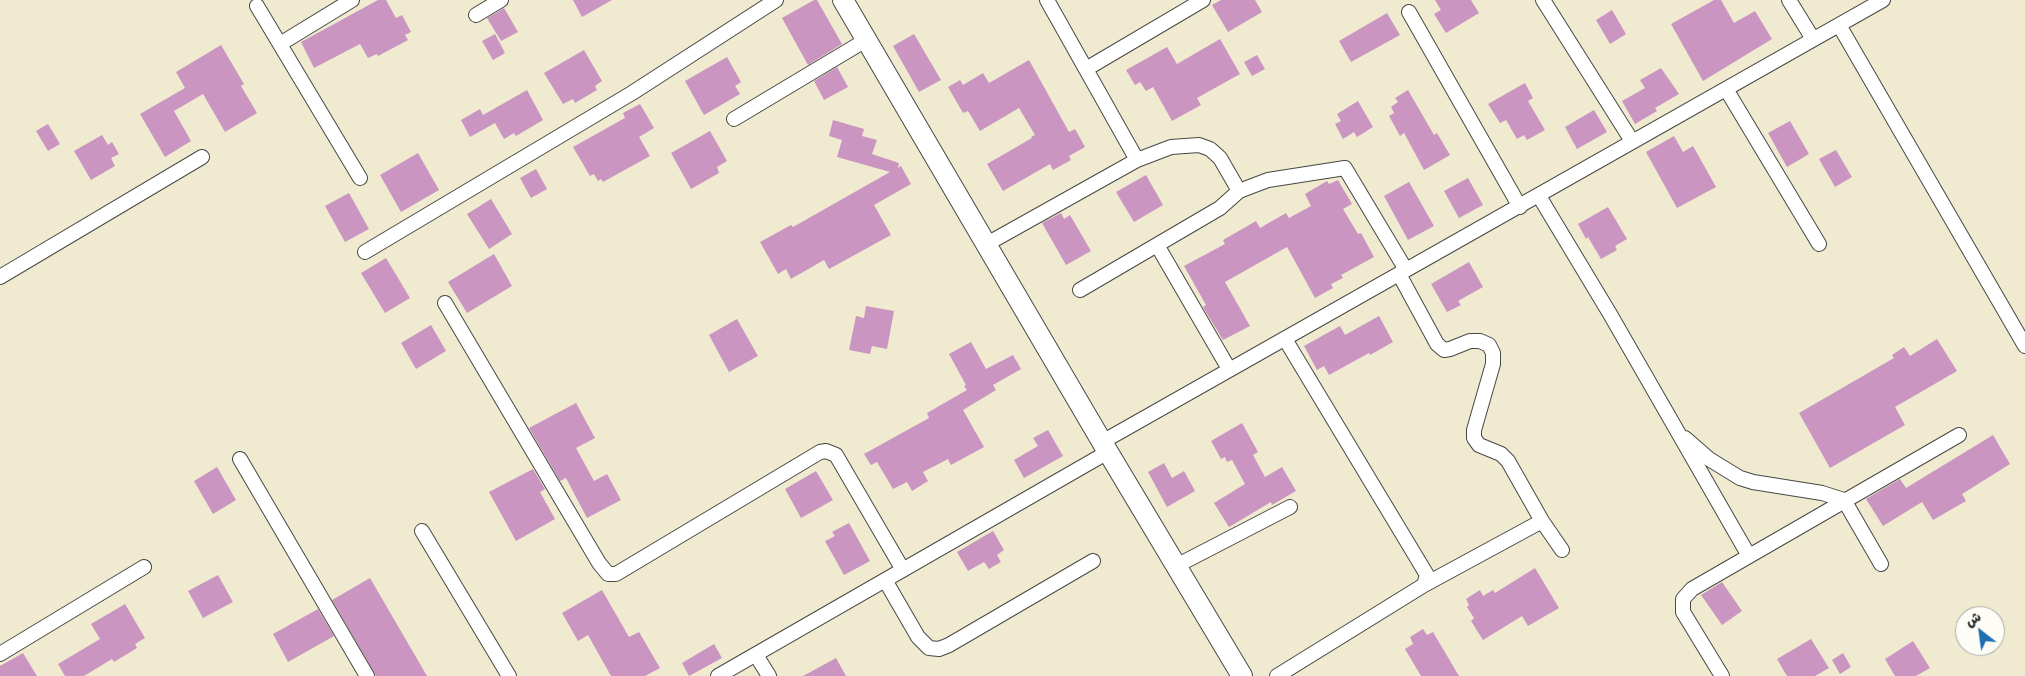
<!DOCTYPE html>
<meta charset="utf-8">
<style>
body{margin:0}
#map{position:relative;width:2025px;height:676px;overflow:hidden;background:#efead0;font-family:"Playpen Sans","Playpen Sans Arabic",sans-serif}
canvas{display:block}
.north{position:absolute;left:1955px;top:606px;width:50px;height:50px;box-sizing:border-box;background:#fdfcf7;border:1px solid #a9a8a5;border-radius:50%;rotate:330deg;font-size:14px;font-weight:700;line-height:20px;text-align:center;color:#2b2b2b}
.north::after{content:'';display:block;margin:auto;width:18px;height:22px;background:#1f6fb2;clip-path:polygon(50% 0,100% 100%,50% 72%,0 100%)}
</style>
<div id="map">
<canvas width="2025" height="676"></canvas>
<div class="north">ش</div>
</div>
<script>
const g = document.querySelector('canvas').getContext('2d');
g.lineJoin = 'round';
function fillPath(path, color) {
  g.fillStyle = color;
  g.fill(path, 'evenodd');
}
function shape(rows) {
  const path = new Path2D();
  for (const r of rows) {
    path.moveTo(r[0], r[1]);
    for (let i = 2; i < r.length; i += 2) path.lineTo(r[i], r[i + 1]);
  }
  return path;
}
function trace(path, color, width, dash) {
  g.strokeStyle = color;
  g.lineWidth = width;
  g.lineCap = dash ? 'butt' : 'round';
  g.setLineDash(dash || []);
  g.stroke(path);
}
fillPath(shape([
 [378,0,386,0,396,18,402,15,411,32,405,35,408,40,378,56,377,54,368,58,360,44,314,68,301,42],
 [573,0,612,0,582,17],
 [814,0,817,0,842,44,808,65,782,18],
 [1221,0,1255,0,1262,12,1228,32,1212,5],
 [1435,0,1471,0,1479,13,1446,33,1434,14,1441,10],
 [1714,0,1721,0,1734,23,1755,11,1772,39,1703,81,1671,24],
 [504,8,518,32,501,41,487,18],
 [1612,10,1626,34,1610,44,1596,20],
 [1387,13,1400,35,1351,62,1339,41],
 [495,34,505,53,493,60,482,41],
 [914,34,941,80,919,92,893,46],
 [1220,39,1240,74,1197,98,1201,105,1172,121,1153,87,1146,91,1140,82,1135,85,1126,70,1167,47,1177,64],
 [221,45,244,84,241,86,257,113,225,132,203,94,174,111,191,141,165,157,140,114,185,88,176,72],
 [584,50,602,81,595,86,597,90,575,103,573,99,563,104,544,73],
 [1257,55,1265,69,1252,76,1244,62],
 [727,57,741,82,735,86,740,94,704,115,685,81],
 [1029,60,1069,132,1075,129,1085,147,1069,156,1071,160,1053,170,1050,164,1003,191,987,164,1032,138,1031,137,1035,135,1019,108,980,131,968,111,963,113,948,87,960,80,963,85,983,73,989,83],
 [837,67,848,87,824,100,814,81],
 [1661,68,1679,94,1655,108,1657,111,1635,124,1622,101,1645,88,1640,80],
 [1525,83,1533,98,1528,101,1545,130,1527,140,1524,135,1517,139,1506,120,1500,123,1488,104],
 [527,90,543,120,516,136,514,133,504,139,495,123,470,137,461,120,480,109,483,115],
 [1408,90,1434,135,1437,133,1450,155,1424,170,1404,133,1400,136,1389,116,1394,113,1391,107,1398,102,1395,98],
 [1358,101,1373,127,1357,137,1354,132,1343,139,1335,124,1341,121,1337,114],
 [640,104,654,128,639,137,650,156,603,182,601,179,598,181,594,174,590,176,573,147,625,118,623,113],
 [1594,110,1607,132,1577,149,1565,127],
 [833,120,864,129,862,136,877,140,872,154,899,163,898,168,901,166,911,184,874,205,891,235,829,269,824,260,791,279,786,269,778,274,760,242,791,225,793,227,890,172,837,157,842,140,829,136],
 [1790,121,1809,154,1787,167,1768,133],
 [48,124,60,144,48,151,36,131],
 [710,131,727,161,717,167,719,173,691,189,671,153],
 [102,135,108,145,112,142,119,154,111,158,115,166,91,180,74,151],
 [1674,136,1683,152,1693,146,1716,187,1677,208,1646,152],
 [1836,150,1852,177,1835,187,1819,159],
 [418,153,439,190,401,212,380,175],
 [536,169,547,189,531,198,520,178],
 [1146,175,1163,205,1134,222,1116,192],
 [1468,178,1483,205,1459,218,1444,191],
 [1338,180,1352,204,1343,209,1358,234,1361,233,1374,257,1341,275,1343,278,1331,284,1333,288,1315,298,1287,247,1225,282,1250,326,1223,340,1203,307,1206,305,1184,266,1225,244,1223,240,1256,221,1260,228,1286,213,1289,218,1311,206,1305,194,1327,181,1329,184],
 [1409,182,1434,226,1408,240,1384,196],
 [349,193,369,229,345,242,325,206],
 [491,199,512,234,489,249,467,214],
 [1608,207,1627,239,1615,246,1617,250,1601,259,1588,237,1586,239,1578,224],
 [1061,213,1064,219,1070,215,1091,251,1066,265,1042,223],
 [494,254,512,286,467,313,448,282],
 [386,258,410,298,385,313,361,273],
 [1469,262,1483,287,1458,301,1461,305,1447,312,1431,284],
 [866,306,894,311,887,349,872,346,870,354,849,350,856,316,864,318],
 [1379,316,1393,342,1370,355,1369,353,1329,375,1324,366,1317,370,1304,346,1340,326,1345,335],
 [737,319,758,356,729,372,709,335],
 [431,325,446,351,416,369,401,343],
 [1937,339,1957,371,1895,407,1905,425,1830,468,1799,413,1894,358,1892,355,1904,347,1910,356],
 [971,342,986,369,1013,355,1021,369,993,385,996,390,963,410,984,447,951,465,948,459,923,472,928,481,912,491,907,482,893,489,877,462,871,465,864,454,929,418,927,413,967,390,964,386,966,385,949,354],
 [576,403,595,438,576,448,594,481,607,474,621,500,587,518,566,478,560,481,529,428],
 [1242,423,1258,452,1253,455,1265,477,1282,467,1296,491,1272,505,1271,502,1229,527,1214,503,1245,484,1232,460,1227,462,1225,457,1221,459,1211,441],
 [1048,430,1063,456,1024,478,1014,460,1038,446,1033,438],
 [1993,435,2010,464,1962,494,1966,501,1933,520,1922,502,1883,526,1866,499,1900,479,1906,488],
 [1164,463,1172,478,1184,471,1195,491,1167,507,1148,472],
 [217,467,236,500,213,514,194,481],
 [533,469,545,489,540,492,555,519,516,541,489,492],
 [816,471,833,500,801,518,785,489],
 [849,523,870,561,844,575,825,541,835,536,832,532],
 [993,531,1004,550,997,555,1001,562,989,569,984,562,968,571,957,552],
 [1535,568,1559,608,1528,626,1522,616,1483,640,1471,621,1474,618,1467,607,1469,605,1466,599,1480,590,1483,596,1493,590,1495,593],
 [218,575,233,602,203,618,188,591],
 [370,578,427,676,376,676,332,600],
 [1722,582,1742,611,1722,625,1701,595],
 [602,590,629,637,639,632,660,668,645,676,611,676,588,635,578,641,562,613],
 [125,604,145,638,135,644,137,648,114,662,112,659,84,676,65,676,58,664,100,639,91,624],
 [318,609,334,636,288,662,273,634],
 [1423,629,1427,635,1433,632,1459,676,1421,676,1405,649,1413,644,1410,637],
 [1811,639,1829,668,1815,676,1787,676,1777,659],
 [1913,641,1930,668,1916,676,1895,676,1885,659],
 [714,644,722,658,689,676,682,663],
 [23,653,37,676,0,676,0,666],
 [1843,653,1851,667,1840,674,1832,660],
 [836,658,846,676,803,676]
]), '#ca96c1');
const minor = shape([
 [1047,0,1137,160],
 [1543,0,1632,141],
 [1789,0,1813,39],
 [257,6,360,178],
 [1409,12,1520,207],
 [476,15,501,0],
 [1839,25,2025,346],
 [280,44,352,0],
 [1086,69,1203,0],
 [1726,89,1819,244],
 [734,119,866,40],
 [1539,196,1610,314,1749,556],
 [985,245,1137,160,1171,147,1199,145,1210,149,1220,158,1239,191],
 [1157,245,1229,369],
 [365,252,632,93,776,0],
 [1399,274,1437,344,1444,350,1450,349,1470,341,1480,341,1489,345,1493,353,1493,364,1474,430,1474,438,1479,445,1501,454,1508,461,1542,521,1562,550],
 [0,277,202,157],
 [1080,290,1220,208,1239,191,1268,180,1345,168,1406,270],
 [445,303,599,563,608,574,616,574,820,452,826,451,836,455,903,570],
 [1685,438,1709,459,1740,478,1753,482,1822,493,1844,500,1881,564],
 [1102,442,1883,0],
 [240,459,367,676],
 [422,531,509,676],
 [1176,566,1290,507],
 [885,580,918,637,929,648,939,649,949,645,1093,561],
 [1424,585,1542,521],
 [0,654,144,567],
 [756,655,769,676],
 [718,676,1108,452],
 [1277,676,1424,585,1427,575,1285,339],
 [1722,676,1683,612,1683,599,1692,589,1959,435]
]);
const secondary = shape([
 [843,0,1102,442,1242,676]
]);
trace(minor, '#484844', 16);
trace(secondary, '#484844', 22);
trace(minor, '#fff', 14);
trace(secondary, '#fff', 20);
</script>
